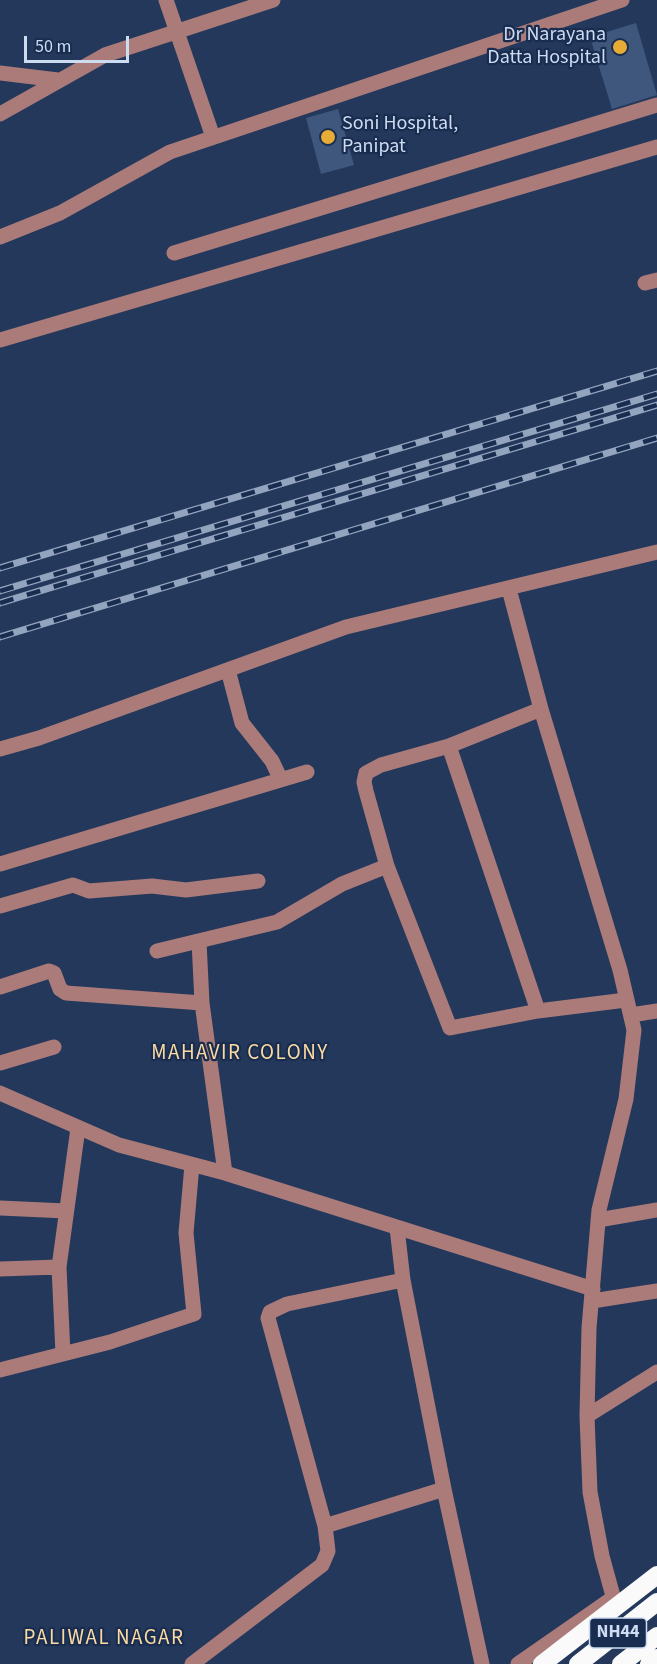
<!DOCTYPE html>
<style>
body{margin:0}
#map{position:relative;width:657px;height:1664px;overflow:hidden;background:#23385b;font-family:"Source Sans 3",sans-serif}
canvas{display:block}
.scale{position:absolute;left:24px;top:36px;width:105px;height:27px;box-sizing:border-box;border:3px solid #cedcf2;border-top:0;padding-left:8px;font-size:18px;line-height:21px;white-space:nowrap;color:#cedcf2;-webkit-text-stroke:4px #192d50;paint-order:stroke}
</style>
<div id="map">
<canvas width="657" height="1664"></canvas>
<div class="scale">50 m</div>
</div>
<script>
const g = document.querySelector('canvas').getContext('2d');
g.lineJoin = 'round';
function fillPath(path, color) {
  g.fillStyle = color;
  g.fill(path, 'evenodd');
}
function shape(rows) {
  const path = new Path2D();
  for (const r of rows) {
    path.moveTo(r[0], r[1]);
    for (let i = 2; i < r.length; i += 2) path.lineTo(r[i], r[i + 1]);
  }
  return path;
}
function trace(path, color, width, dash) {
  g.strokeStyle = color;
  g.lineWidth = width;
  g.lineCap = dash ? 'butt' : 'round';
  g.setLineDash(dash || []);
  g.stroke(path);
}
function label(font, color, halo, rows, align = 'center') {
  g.font = font + ' "Source Sans 3",sans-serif';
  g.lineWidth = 4.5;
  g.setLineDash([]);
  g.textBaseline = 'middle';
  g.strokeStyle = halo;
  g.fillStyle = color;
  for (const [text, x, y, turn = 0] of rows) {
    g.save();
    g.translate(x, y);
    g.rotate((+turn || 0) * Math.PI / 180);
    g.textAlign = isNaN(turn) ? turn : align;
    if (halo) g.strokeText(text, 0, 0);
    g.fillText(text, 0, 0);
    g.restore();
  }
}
fillPath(shape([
 [636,23,657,95,612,109,590,37],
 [338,109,354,165,321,174,306,118]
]), '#40577d');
trace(shape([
 [166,0,213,137],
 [0,73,58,80],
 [0,114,105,55,273,0],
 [0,237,60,213,170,152,622,0],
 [174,253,657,105],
 [645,283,657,280],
 [0,340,657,147],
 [509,589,541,709,620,970,634,1030,626,1099,599,1210,589,1328,587,1416,590,1492,602,1556,616,1607],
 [228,670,242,723,272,761,281,780],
 [541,709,449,746,381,765,366,773,364,782,366,791,387,866,450,1028,538,1011,626,1000],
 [449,746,538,1011],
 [0,749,39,738,346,627,657,552],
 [0,864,307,772],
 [0,906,73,885,89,891,152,886,186,890,258,881],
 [199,941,202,1003,225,1173],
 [157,951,277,922,342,884,387,866],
 [0,987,49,971,54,973,60,989,66,993,202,1003],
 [631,1015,657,1011],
 [0,1063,54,1047],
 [0,1093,119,1145,225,1173,593,1289],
 [0,1208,66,1211],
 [598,1220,657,1210],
 [397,1228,403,1280,444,1489,482,1664],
 [0,1269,59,1267],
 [592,1301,657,1291],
 [63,1354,59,1267,78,1128],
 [0,1370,110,1342,194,1314,186,1233,192,1165],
 [587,1416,657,1372],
 [325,1526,444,1489],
 [192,1664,322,1565,328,1551,325,1526,268,1318,270,1312,287,1304,403,1280],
 [518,1664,613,1598]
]), '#ab7b7a', 15);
trace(shape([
 [542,1664,657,1575],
 [578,1664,657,1602],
 [621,1664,657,1636],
 [649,1664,657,1658]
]), '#fafafa', 18);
const rail = shape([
 [0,568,657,371],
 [0,591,657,394],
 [0,603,657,405],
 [0,637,657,438]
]);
trace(rail, '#93a4be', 7);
trace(rail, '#192d50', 4.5, [14]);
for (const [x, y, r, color] of [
 [620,47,8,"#e7ac36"],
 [328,137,8,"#e7ac36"]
]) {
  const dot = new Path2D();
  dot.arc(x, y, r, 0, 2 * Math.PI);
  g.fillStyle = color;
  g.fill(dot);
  trace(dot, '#192d50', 2);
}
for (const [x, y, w] of [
 [618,1633,57]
]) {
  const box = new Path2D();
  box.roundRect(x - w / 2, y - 15, w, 30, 4.5);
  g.fillStyle = '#192d50';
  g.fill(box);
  trace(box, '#cedcf2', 1.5);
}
label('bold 18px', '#cedcf2', null, [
 ["NH44",618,1633]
]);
label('20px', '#cedcf2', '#192d50', [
 ["Dr Narayana",606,36],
 ["Datta Hospital",606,59],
 ["Soni Hospital,",342,125,"left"],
 ["Panipat",342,148,"left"]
], 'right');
g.letterSpacing = '1.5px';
label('21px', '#fbdaa2', '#192d50', [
 ["MAHAVIR COLONY",240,1054],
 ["PALIWAL NAGAR",104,1639]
]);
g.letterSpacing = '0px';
</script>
